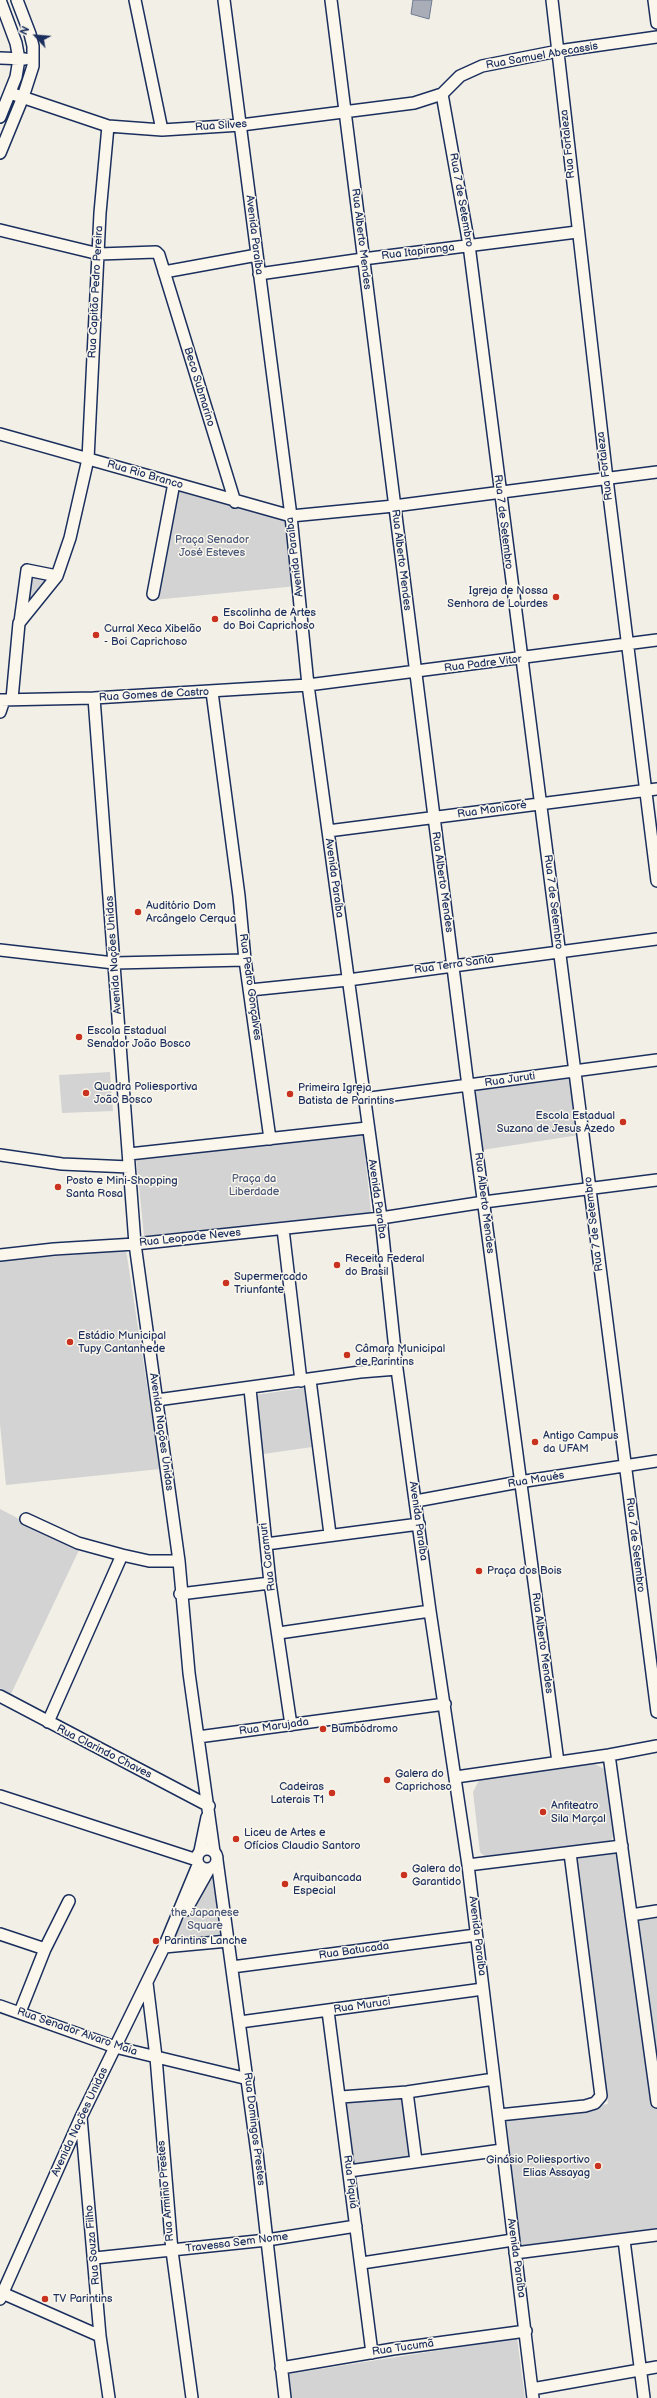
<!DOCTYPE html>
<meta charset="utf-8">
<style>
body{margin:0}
#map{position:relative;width:657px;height:2398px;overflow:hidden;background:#f2efe6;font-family:"Balsamiq Sans",sans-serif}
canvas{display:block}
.north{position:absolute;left:16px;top:16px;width:40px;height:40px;-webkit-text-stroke:3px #fbf7ec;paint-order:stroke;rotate:296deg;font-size:11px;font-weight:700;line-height:16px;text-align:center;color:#1b2f5e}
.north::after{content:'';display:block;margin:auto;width:14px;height:18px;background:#1b2f5e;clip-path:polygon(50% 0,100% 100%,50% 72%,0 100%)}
</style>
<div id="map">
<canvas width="657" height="2398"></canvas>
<div class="north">N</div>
</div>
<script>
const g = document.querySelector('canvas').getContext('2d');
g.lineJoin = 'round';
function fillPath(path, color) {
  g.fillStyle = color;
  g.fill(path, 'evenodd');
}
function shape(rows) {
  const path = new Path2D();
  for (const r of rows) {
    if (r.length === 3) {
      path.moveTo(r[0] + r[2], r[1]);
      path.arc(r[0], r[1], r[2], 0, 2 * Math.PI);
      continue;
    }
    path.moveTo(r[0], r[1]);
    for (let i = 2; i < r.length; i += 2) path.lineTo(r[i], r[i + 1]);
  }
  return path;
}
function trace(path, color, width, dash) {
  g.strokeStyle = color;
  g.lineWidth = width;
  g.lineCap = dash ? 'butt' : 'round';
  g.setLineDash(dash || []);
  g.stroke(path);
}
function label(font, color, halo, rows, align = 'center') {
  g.font = font + ' "Balsamiq Sans",sans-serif';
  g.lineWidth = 3;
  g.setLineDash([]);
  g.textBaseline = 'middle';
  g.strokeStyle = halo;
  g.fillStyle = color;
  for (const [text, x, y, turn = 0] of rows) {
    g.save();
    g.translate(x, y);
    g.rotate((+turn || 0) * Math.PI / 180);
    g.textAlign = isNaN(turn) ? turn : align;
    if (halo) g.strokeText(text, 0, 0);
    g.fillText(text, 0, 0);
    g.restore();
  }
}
fillPath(shape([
 [173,486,289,516,297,586,153,600],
 [24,576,55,577,27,605],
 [110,1072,113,1111,62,1113,59,1075],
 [572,1075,579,1135,482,1150,474,1088],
 [363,1134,371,1213,144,1236,136,1157],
 [126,1250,160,1469,6,1485,0,1424,0,1261],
 [304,1388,312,1447,263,1454,255,1395],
 [0,1509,79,1550,11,1694,0,1688],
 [593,1763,604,1769,614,1832,612,1839,606,1844,490,1857,484,1856,480,1852,473,1792,479,1780],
 [615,1852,628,1922,657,1918,657,2228,521,2247,505,2120,608,2104,576,1857],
 [210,1874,213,1874,226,1938,171,1943,206,1877],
 [404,2095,414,2160,352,2167,344,2102],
 [517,2338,525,2398,292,2398,289,2374]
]), '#d2d3d2');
const water = shape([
 [413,0,432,0,429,19,411,14,413,0]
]);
fillPath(water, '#a9adb7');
trace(water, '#707b93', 1);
const minor = shape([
 [135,0,162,130],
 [224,0,291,516,308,685,381,1218,397,1369,430,1611,468,1865,533,2398],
 [331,0,468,1086,558,1762],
 [552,0,607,479,657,881],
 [654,0,657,23],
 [0,58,25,59],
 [10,93,108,126,162,130,241,125,414,103,442,94,460,76,482,66,558,51,657,37],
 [442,94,469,245,657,1712],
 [0,117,16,77,19,59,16,43,0,0],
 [0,153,23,97,33,66,33,46,30,34,17,0],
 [0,230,99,254,156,252,159,255,235,502],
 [164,272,257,255],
 [259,274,363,259,577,232],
 [0,434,291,516,394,506,657,472],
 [153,594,174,483],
 [20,622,27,570,57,576],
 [212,692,239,896,245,960,270,1139],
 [94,698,135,1244,179,1561,189,1673,214,1852],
 [12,699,19,623,57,576,70,538,88,459,100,213,108,126],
 [0,700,94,698,308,685,657,640],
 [0,712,4,700],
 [328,831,657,789],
 [0,950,114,963,245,960],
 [250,990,348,980,657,939],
 [363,1099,657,1060],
 [129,1154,367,1128],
 [0,1155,62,1164,129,1167],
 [283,1229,301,1381],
 [0,1255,54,1249,135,1244,381,1218,484,1202,657,1180],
 [310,1380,330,1534],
 [250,1389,270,1583,291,1725],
 [157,1400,360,1372,397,1369],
 [416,1501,519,1482,657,1461],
 [26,1519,78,1543,122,1555,149,1561,179,1561],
 [266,1544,419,1524],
 [180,1594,270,1583],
 [279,1633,430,1611],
 [0,1696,209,1806],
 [48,1722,122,1555],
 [198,1737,445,1704],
 [609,1755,657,2102],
 [456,1777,609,1755,657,1746],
 [0,1796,197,1860],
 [207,1859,10],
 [200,1851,207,1817],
 [217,1860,257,2153,285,2398],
 [468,1865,622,1846],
 [186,1910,209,1869],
 [631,1915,657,1911],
 [0,1934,45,1949],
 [164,1947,228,1941],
 [232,1967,476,1935],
 [147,1983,156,2057,172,2251,192,2398],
 [0,2006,115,2047,248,2079],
 [328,2011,372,2353],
 [20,2012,45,1949,69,1901],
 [240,2022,483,1989],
 [407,2092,416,2161],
 [341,2097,407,2092,494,2079],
 [499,2115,585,2106,595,2103,601,2096,570,1853],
 [81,2117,100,2336,109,2398],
 [349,2171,502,2150],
 [624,2240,644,2398],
 [515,2253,657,2235],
 [95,2258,267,2240,356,2226],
 [362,2263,513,2240],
 [0,2292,100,2336],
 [0,2299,81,2117,164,1947,198,1865],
 [281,2368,393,2349,526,2331],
 [532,2389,657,2367]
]);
trace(minor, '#1b2f5e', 14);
trace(minor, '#fbf7ec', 11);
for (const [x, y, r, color] of [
 [556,597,4,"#c8321e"],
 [215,619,4,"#c8321e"],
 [96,635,4,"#c8321e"],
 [138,912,4,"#c8321e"],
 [79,1037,4,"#c8321e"],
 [86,1093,4,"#c8321e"],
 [290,1094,4,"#c8321e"],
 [623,1122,4,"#c8321e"],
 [58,1187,4,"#c8321e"],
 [337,1265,4,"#c8321e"],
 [226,1283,4,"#c8321e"],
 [70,1342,4,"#c8321e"],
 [347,1355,4,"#c8321e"],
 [535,1442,4,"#c8321e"],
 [479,1571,4,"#c8321e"],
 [323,1729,4,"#c8321e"],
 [387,1780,4,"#c8321e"],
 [332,1793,4,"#c8321e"],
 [543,1812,4,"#c8321e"],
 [236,1839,4,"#c8321e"],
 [404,1875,4,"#c8321e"],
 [285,1884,4,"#c8321e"],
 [156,1941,4,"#c8321e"],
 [598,2166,4,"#c8321e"],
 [45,2299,4,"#c8321e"]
]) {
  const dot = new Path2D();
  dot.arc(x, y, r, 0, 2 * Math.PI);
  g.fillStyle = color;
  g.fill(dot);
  trace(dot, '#fbf7ec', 1.5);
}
label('11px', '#1b2f5e', '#fbf7ec', [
 ["Rua Samuel Abecassis",542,56,-10],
 ["Rua Silves",221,126,-4],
 ["Rua Fortaleza",568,144,-96],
 ["Rua 7 de Setembro",461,200,80],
 ["Avenida Paraíba",254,235,83],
 ["Rua Alberto Mendes",361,239,83],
 ["Rua Itapiranga",418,252,-7],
 ["Rua Capitão Pedro Pereira",96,292,-87],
 ["Beco Submarino",199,387,73],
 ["Rua Fortaleza",605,466,-97],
 ["Rua Rio Branco",145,475,16],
 ["Rua 7 de Setembro",503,522,83],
 ["Avenida Paraíba",295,557,-97],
 ["Rua Alberto Mendes",401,560,83],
 ["Rua Padre Vitor",483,664,-7],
 ["Rua Gomes de Castro",154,695,-3],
 ["Rua Manicoré",492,810,-8],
 ["Avenida Paraíba",334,878,82],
 ["Rua Alberto Mendes",442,882,82],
 ["Rua 7 de Setembro",553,902,83],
 ["Avenida Nações Unidas",114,955,-94],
 ["Rua Terra Santa",454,965,-8],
 ["Rua Pedro Gonçalves",250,987,82],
 ["Rua Juruti",510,1080,-8],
 ["Avenida Paraíba",377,1199,82],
 ["Rua Alberto Mendes",484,1203,83],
 ["Rua 7 de Setembro",594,1224,-97],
 ["Rua Leopode Neves",190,1238,-6],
 ["Avenida Nações Unidas",161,1432,82],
 ["Rua Maués",536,1480,-9],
 ["Avenida Paraíba",418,1521,82],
 ["Rua 7 de Setembro",635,1545,83],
 ["Rua Caramuri",268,1557,-97],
 ["Rua Alberto Mendes",542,1643,82],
 ["Rua Marujada",274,1727,-8],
 ["Rua Clarindo Chaves",104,1752,27],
 ["Avenida Paraíba",477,1936,83],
 ["Rua Batucada",354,1951,-8],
 ["Rua Muruci",362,2006,-8],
 ["Rua Senador Alvaro Maia",77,2032,19],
 ["Avenida Nações Unidas",80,2122,-65],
 ["Rua Domingos Prestes",254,2129,83],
 ["Rua Piquiá",350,2182,83],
 ["Rua Arminio Prestes",166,2191,-95],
 ["Travessa Sem Nome",237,2243,-7],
 ["Rua Souza Filho",93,2245,-95],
 ["Avenida Paraíba",516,2258,82],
 ["Rua Tucumã",403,2348,-8]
]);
label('11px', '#49587b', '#fbf7ec', [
 ["Praça Senador",212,540],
 ["José Esteves",212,553],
 ["Praça da",254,1179],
 ["Liberdade",254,1192],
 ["the Japanese",205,1913],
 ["Square",205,1926]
]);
label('11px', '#1b2f5e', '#fbf7ec', [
 ["Igreja de Nossa",548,591,"right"],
 ["Senhora de Lourdes",548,604,"right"],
 ["Escolinha de Artes",223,613],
 ["do Boi Caprichoso",223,626],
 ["Curral Xeca Xibelão",104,629],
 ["- Boi Caprichoso",104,642],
 ["Auditório Dom",146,906],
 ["Arcângelo Cerqua",146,919],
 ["Escola Estadual",87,1031],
 ["Senador João Bosco",87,1044],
 ["Quadra Poliesportiva",94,1087],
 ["João Bosco",94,1100],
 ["Primeira Igreja",298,1088],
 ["Batista de Parintins",298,1101],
 ["Escola Estadual",615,1116,"right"],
 ["Suzana de Jesus Azedo",615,1129,"right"],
 ["Posto e Mini-Shopping",66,1181],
 ["Santa Rosa",66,1194],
 ["Receita Federal",345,1259],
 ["do Brasil",345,1272],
 ["Supermercado",234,1277],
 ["Triunfante",234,1290],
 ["Estádio Municipal",78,1336],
 ["Tupy Cantanhede",78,1349],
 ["Câmara Municipal",355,1349],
 ["de Parintins",355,1362],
 ["Antigo Campus",543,1436],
 ["da UFAM",543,1449],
 ["Praça dos Bois",487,1571],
 ["Bumbódromo",331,1729],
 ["Galera do",395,1774],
 ["Caprichoso",395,1787],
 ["Cadeiras",324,1787,"right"],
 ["Laterais T1",324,1800,"right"],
 ["Anfiteatro",551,1806],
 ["Sila Marçal",551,1819],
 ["Liceu de Artes e",244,1833],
 ["Ofícios Claudio Santoro",244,1846],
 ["Galera do",412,1869],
 ["Garantido",412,1882],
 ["Arquibancada",293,1878],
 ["Especial",293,1891],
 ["Parintins Lanche",164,1941],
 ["Ginásio Poliesportivo",590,2160,"right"],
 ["Elias Assayag",590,2173,"right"],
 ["TV Parintins",53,2299]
], 'left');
</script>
